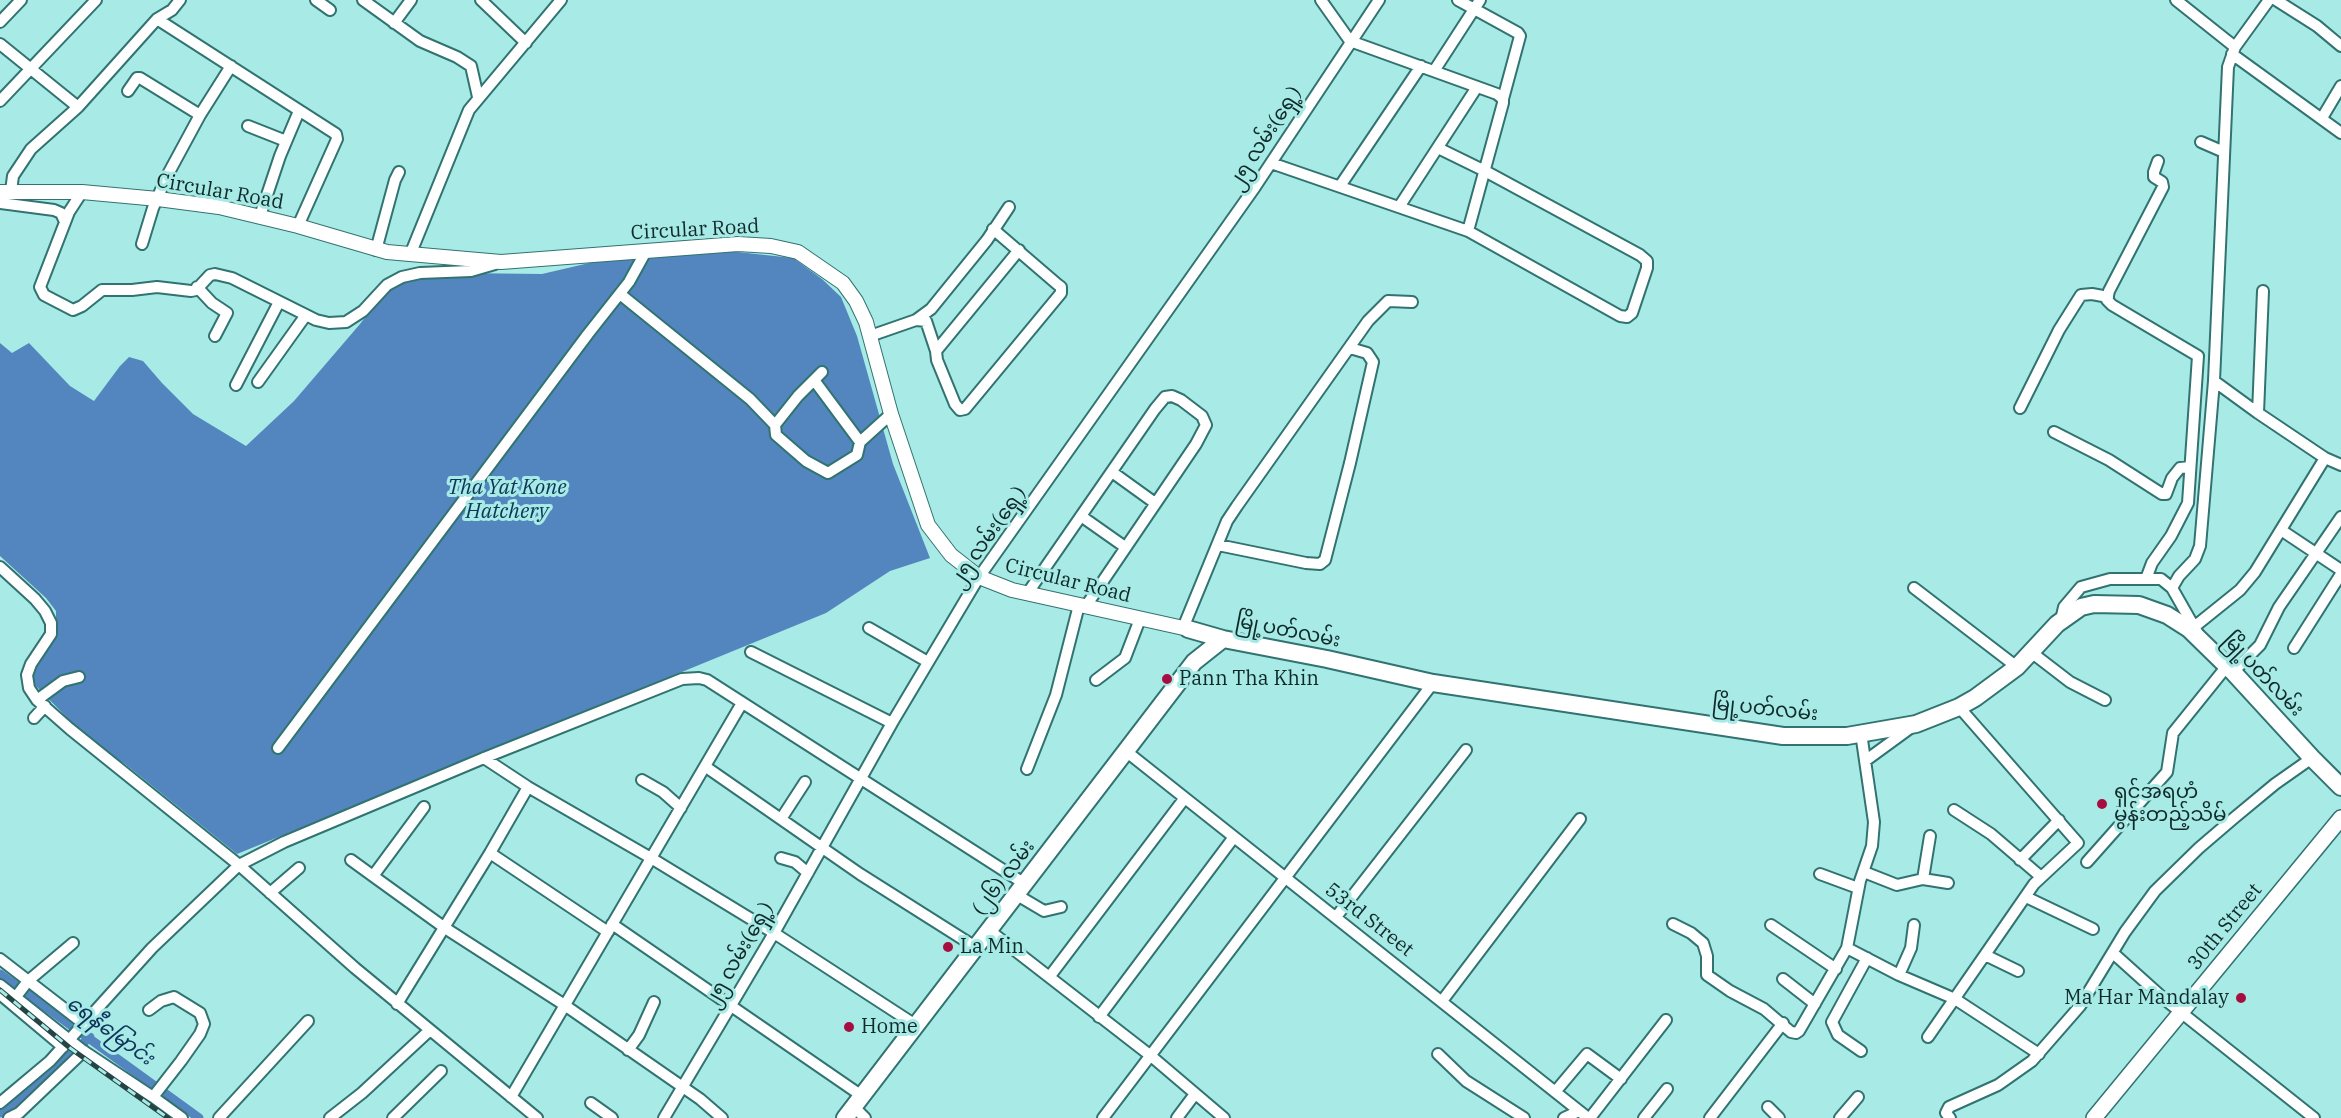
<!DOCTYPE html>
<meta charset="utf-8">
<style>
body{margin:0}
canvas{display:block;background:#a7eae6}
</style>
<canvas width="2341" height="1118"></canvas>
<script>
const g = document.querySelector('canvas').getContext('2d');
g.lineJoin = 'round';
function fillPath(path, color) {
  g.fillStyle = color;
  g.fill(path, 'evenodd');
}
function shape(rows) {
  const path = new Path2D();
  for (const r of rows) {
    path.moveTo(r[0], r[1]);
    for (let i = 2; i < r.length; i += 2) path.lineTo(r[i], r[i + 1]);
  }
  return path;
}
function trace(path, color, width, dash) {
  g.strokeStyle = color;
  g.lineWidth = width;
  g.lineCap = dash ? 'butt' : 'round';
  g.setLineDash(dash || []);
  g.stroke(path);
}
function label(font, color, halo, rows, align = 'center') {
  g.font = font + ' "IBM Plex Serif","Noto Sans Myanmar",serif';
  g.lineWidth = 6;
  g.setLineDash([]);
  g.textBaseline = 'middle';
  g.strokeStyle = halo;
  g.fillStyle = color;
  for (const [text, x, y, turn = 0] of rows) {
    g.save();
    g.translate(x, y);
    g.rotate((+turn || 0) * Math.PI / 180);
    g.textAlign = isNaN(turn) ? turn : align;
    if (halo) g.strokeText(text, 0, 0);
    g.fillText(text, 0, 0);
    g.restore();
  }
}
fillPath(shape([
 [728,251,793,258,822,279,841,297,857,336,893,464,930,558,890,571,826,613,237,854,125,764,92,743,35,685,31,671,56,626,56,611,46,598,0,556,0,343,12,353,29,343,70,386,94,401,120,366,129,357,143,361,162,383,193,414,246,446,294,401,360,324,390,285,414,279,461,273,542,274,615,257]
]), '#5386be');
trace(shape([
 [0,974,199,1118],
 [0,1113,20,1099,90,1037]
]), '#5386be', 9);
const minor = shape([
 [316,0,330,10],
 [363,0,420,41,457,57,471,66,478,97],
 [481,0,526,43],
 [1321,0,1350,41,1497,94,1503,99,1503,103,1468,231],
 [1458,0,1518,33,1520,36,1503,99],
 [2176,0,2235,47],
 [2276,0,2317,26,2341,46],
 [157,19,336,134,337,139,298,226],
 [0,22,21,0],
 [394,23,411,0],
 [0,44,78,107],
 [2232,54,2341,133],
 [1434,71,1480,0],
 [128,91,137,78,140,78,200,115],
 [0,101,96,0],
 [2322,118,2341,86],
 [248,126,286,141],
 [2201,142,2224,152],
 [1271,163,1468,231,1620,316,1627,317,1632,313,1647,268,1647,261,1640,255,1485,171,1438,148],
 [1340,186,1421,66],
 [11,191,13,176,31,149,78,107,157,19,172,10,180,0],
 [82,192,69,212,40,287,44,295,73,310,82,306,102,290,132,290,157,287,191,291,196,290,210,275,215,274,232,278,316,320,329,323,346,322,363,311,387,285,402,277,420,273,471,271,495,264],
 [0,203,54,210,61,213,65,222],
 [1399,207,1477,87],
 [260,216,280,156,299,111],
 [142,244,153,208,167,176,200,115,231,66],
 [376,250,395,180,399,172],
 [410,255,469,110,561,0],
 [197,287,212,303,227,313,215,336],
 [620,294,750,399,775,425],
 [916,320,926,321,936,351,937,360,955,404,960,410,965,409,1061,293,1061,287,1057,284,993,229],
 [870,336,916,320,931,309,987,240,1009,207],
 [936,351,1019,250],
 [822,372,798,396,775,425,776,435,806,461,828,473,857,455,860,442,891,414],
 [814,380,860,442],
 [2214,381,2258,413,2325,458,2341,465],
 [258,382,306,315],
 [236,385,279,302],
 [2020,408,2059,330,2081,295,2092,294,2108,297],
 [2258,413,2263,291],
 [2054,432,2109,460,2162,494,2166,494,2172,478,2180,468,2190,467],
 [1112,472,1155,503],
 [1081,516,1125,547],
 [2281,530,2341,570],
 [1218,545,1306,563,1320,564,1325,560,1350,463,1373,362,1367,353,1350,348],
 [0,567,35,599,45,611,51,623,51,634,31,664,27,675,29,688,37,700,70,729,239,865,355,968,537,1118],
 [2146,579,2152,563,2171,536,2188,503,2198,356,2112,305,2107,300,2109,291,2163,187,2162,182,2154,177,2154,172,2158,161],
 [1914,588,2017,667],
 [2172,588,2179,576,2195,559,2200,546,2214,381,2228,67,2235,47,2269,0],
 [1027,594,1155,409,1165,397,1172,396,1181,400,1202,416,1206,425,1196,444,1086,606],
 [2061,620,2064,607,2081,587,2110,579,2161,579,2172,588,2197,632],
 [2194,627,2240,590,2255,572,2325,458],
 [869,628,928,662],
 [1183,628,1227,521,1237,506,1368,321,1388,301,1412,302],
 [2294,648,2341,574],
 [751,652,892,723],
 [2031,652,2070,682,2105,700],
 [2233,672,2260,645,2279,607,2341,517],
 [1096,680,1125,658,1140,619],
 [37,700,63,681,79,677],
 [34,718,45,706],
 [278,748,588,334,629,282,645,253],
 [1127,752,1588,1118],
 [484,758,528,787,651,858,774,933,917,1026],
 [1865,761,1913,726],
 [706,767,860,874,977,948],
 [1027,769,1056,695,1079,605],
 [642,780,663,792,681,808],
 [424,807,373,876,445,928,563,1004,700,1099,722,1118],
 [1954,810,1991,834,2040,876],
 [781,819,805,782],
 [490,853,608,932],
 [781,858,795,862,808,873],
 [351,860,373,876],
 [2020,860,2059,820],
 [2087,862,2167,772,2173,733,2227,666],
 [1864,872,1897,885,1923,879,1930,836],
 [1820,874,1858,888],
 [1923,879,1948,883],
 [270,893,299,868],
 [1017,895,1044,911,1061,907],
 [2026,897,2093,929],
 [1336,917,1466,750],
 [612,924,862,1096],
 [1673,924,1691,933,1703,943,1707,956,1707,975,1730,991,1764,1009,1791,1032,1796,1033,1799,1031,1847,948,1860,881,1872,846,1874,822,1861,733],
 [1771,925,1836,969],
 [990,931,1151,1056,1224,1118],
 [1847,948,1899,975,1955,999,2039,1054],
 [2113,953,2163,998,2314,1118],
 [1985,955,2018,971],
 [0,959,84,1024],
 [1899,975,1911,948,1914,925],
 [1050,976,1184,799],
 [1783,979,1815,1004],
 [0,985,82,1050,153,1097,182,1118],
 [0,994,63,1047],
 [15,998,28,981,73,943],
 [1442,1001,1580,819],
 [397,1004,490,853,528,787],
 [149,1010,161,1001,174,997,200,1013,204,1024,200,1034,181,1061,153,1097],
 [1099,1017,1234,837],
 [1928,1037,2034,884,2078,843,1959,707],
 [628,1050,639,1035,654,1002],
 [1861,1051,1838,1035,1832,1022,1867,958],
 [1438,1054,1466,1081,1524,1118],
 [1555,1092,1587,1054,1621,1079],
 [511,1097,742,703],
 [0,1103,50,1061,152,948,239,865,284,842,484,758,682,679,699,678,707,680,1025,884],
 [591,1103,612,1118],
 [854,1107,865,1118],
 [1768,1107,1779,1118],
 [9,1118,19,1113,84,1051],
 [219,1118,308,1021],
 [330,1118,362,1093,430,1030],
 [393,1118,441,1071],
 [664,1118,774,933,892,723,979,577,1255,187,1379,0],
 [1103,1118,1433,683],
 [1177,1118,1195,1094],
 [1564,1118,1579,1111],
 [1590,1118,1666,1020],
 [1644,1118,1667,1089],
 [1710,1118,1783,1023],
 [1840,1118,1858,1097],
 [1950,1118,1946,1113,1949,1107,1998,1085,2032,1061,2080,1006,2125,932,2155,891,2199,848,2234,818,2275,784,2312,758]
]);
const tertiary = shape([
 [0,192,82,192,158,199,219,207,298,226,387,252,501,262,738,244,771,246,798,252,843,283,856,301,866,322,891,414,928,525,951,555,979,577,1012,590,1188,629]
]);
const secondary = shape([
 [2094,1118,2341,818]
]);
const primary = shape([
 [1188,629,1223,639,1327,659,1433,683,1783,736,1847,736,1916,724,1959,707,1975,698,2017,667,2057,624,2081,607,2094,604,2139,605,2167,615,2189,629,2233,672,2312,758,2341,787],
 [845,1118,1194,662,1223,639]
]);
trace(minor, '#317370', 14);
trace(tertiary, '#317370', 16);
trace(secondary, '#317370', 18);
trace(primary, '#317370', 20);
trace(minor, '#fff', 10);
trace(tertiary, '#fff', 14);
trace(secondary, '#fff', 15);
trace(primary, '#fff', 16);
const rail = shape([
 [0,990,70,1048,168,1118]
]);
trace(rail, '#244544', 5);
trace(rail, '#a7eae6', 3, [9]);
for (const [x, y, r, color] of [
 [1167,679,6,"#a60e3f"],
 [2102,804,6,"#a60e3f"],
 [948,947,6,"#a60e3f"],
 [2241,998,6,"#a60e3f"],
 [849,1027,6,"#a60e3f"]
]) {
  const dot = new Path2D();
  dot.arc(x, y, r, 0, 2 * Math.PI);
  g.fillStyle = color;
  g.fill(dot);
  trace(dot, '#a7eae6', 2);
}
label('20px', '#0f2a29', '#a7eae6', [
 ["၂၅ လမ်း(ရှေ့)",1265,138,-57],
 ["Circular Road",220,192,10],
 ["Circular Road",695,230,-3],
 ["၂၅ လမ်း(ရှေ့)",988,537,-55],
 ["Circular Road",1068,581,14],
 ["မြို့ပတ်လမ်း",1288,631,11],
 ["မြို့ပတ်လမ်း",2263,675,46],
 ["မြို့ပတ်လမ်း",1765,709,6],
 ["(၂၆) လမ်း",1004,878,-53],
 ["53rd Street",1369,920,38],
 ["30th Street",2225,927,-51],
 ["၂၅ လမ်း(ရှေ့)",739,955,-60]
]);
label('20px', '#0f2a29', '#a7eae6', [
 ["Pann Tha Khin",1179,679],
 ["ရှင်အရဟံ",2114,792],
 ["မွန်းတည့်သိမ်",2114,815],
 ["La Min",960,947],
 ["Ma Har Mandalay",2229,998,"right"],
 ["Home",861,1027]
], 'left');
label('italic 21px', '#0e3459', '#a7eae6', [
 ["Tha Yat Kone",507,488],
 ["Hatchery",507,512],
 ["ရေနီမြောင်း",110,1031,36]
]);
</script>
